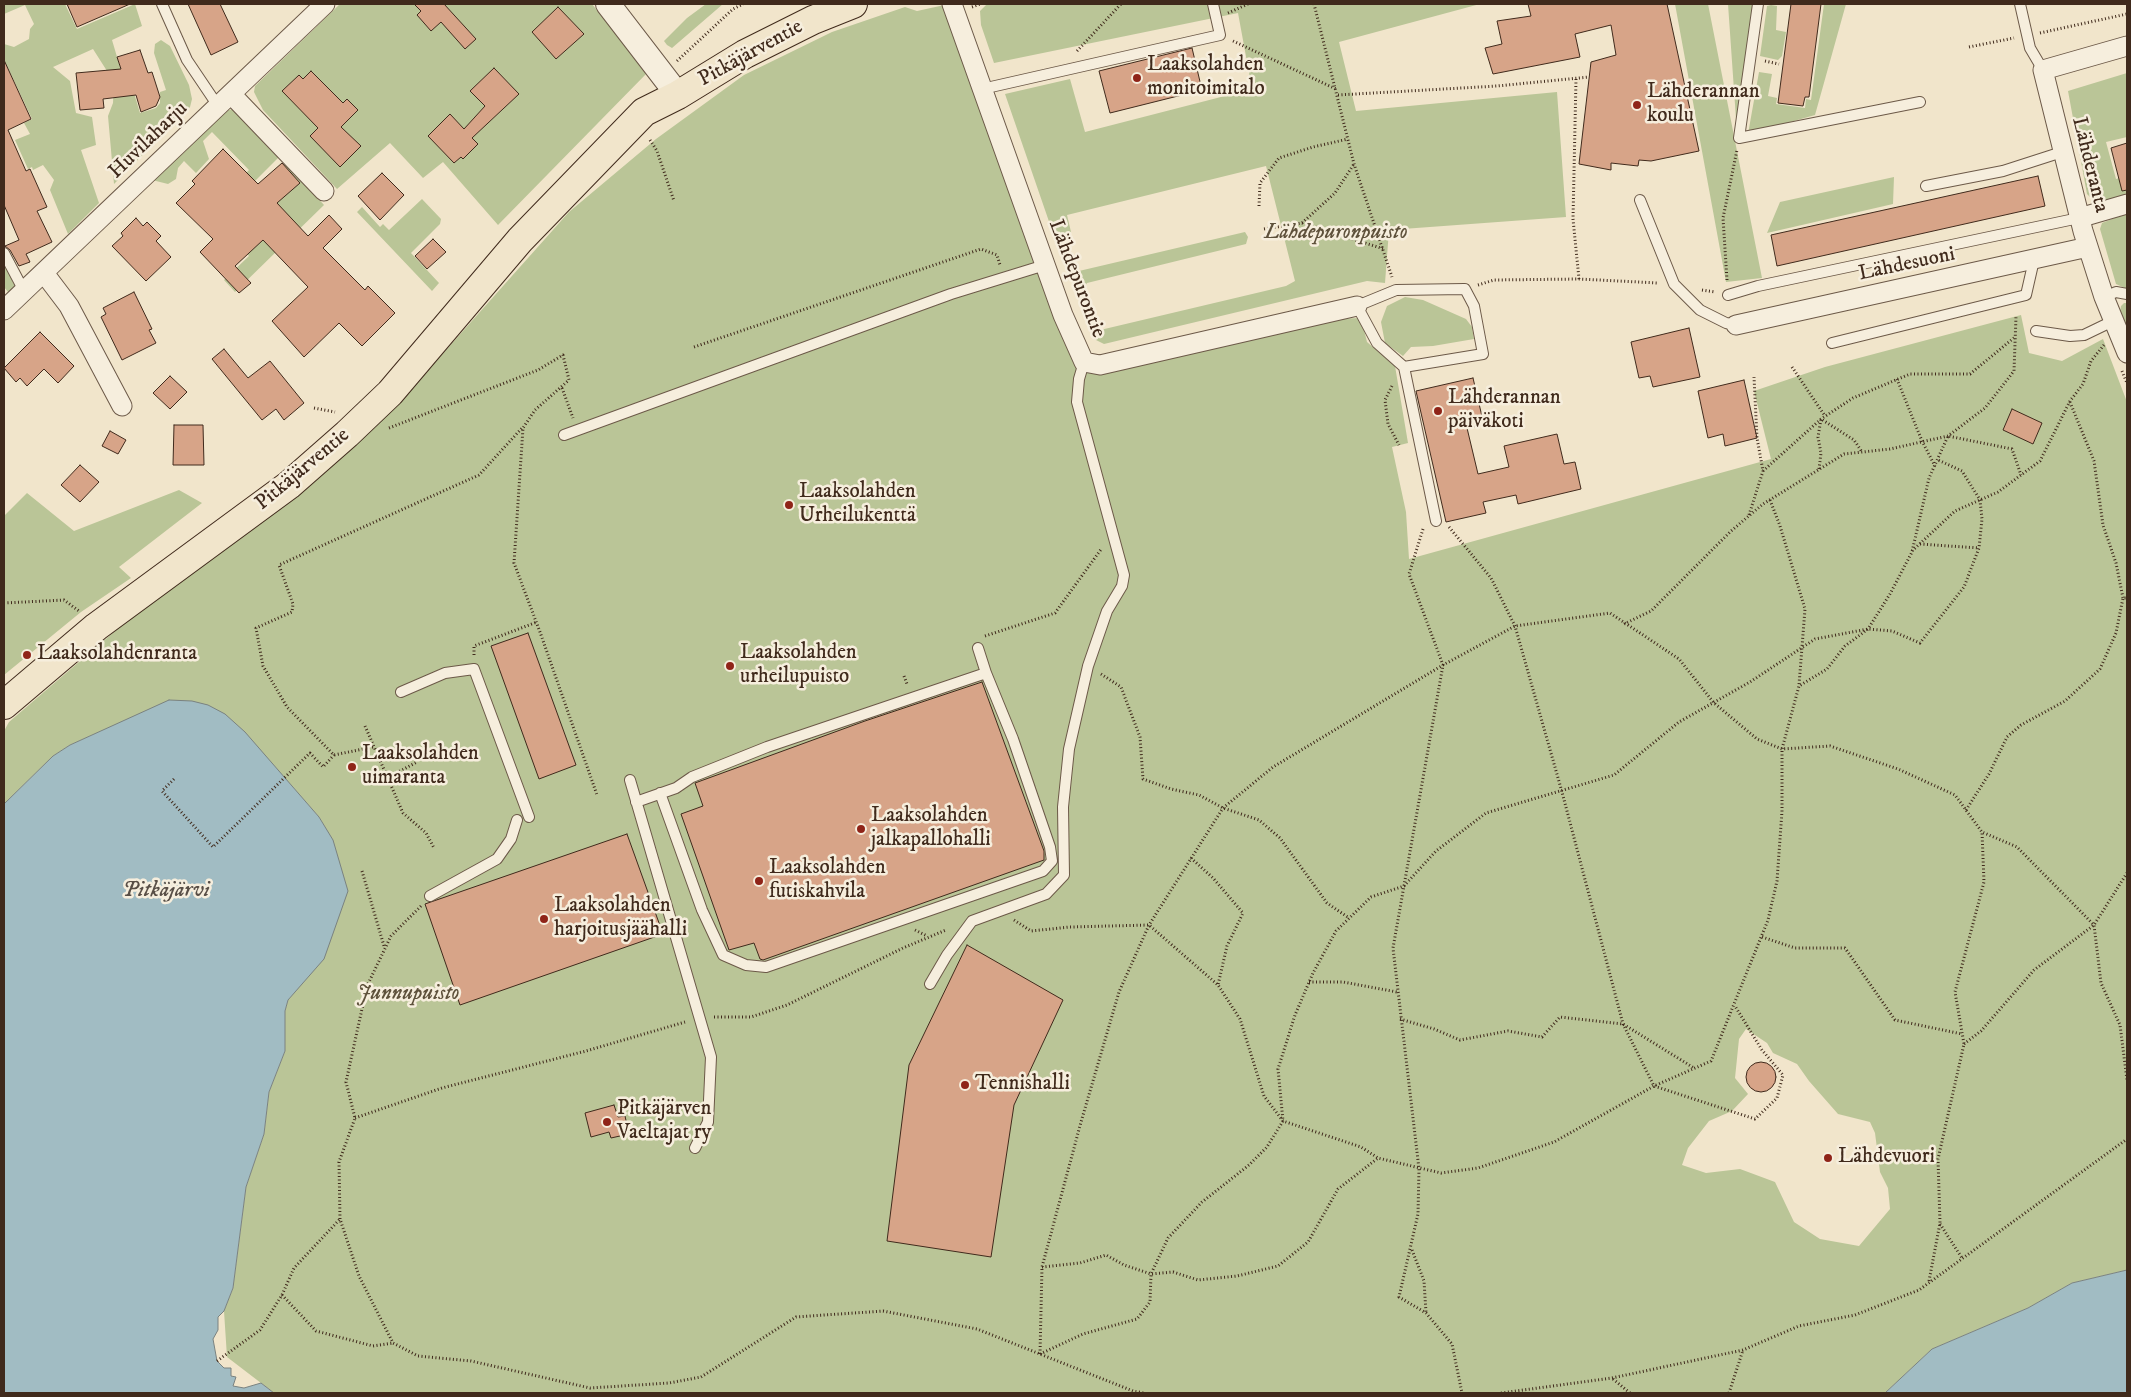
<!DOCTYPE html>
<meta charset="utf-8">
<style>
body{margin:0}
#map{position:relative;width:2131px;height:1397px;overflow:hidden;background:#f1e5cb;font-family:"IM FELL DW Pica",serif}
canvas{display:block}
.frame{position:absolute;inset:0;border:5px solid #402a1c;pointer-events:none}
</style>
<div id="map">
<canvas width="2131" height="1397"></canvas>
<div class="frame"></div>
</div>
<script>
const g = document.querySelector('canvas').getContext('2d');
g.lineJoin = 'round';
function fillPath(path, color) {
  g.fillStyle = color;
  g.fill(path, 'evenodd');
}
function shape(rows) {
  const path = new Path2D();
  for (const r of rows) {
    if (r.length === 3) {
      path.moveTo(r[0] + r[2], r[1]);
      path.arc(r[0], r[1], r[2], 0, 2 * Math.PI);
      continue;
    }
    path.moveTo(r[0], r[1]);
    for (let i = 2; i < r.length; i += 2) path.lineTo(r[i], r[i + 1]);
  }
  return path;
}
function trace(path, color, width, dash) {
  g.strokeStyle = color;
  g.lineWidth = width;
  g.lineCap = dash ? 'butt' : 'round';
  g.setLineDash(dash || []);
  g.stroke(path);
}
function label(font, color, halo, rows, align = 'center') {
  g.font = font + ' "IM FELL DW Pica",serif';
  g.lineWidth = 5;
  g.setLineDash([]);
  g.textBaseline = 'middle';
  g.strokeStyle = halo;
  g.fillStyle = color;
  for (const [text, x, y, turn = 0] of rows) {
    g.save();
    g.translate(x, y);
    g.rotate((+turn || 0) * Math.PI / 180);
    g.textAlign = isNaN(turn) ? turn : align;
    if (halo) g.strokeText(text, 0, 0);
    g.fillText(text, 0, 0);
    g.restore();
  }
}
fillPath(shape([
 [4,4,65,4,77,29,135,4,142,26,112,40,128,94,134,93,140,113,156,108,160,103,160,92,166,90,154,53,155,44,161,40,170,46,189,85,192,99,190,107,114,184,108,116,113,103,114,82,93,49,53,67,70,81,76,113,92,117,96,145,81,150,99,203,68,234,50,190,54,180,43,165,33,170,32,167,28,169,15,140,30,134,24,123,32,119,8,68,4,70,4,44,14,47,29,39,30,29,34,24,25,5,4,14],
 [340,4,592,4,647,73,498,225,443,162,423,178,390,143,337,189,263,110,254,92,255,86],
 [706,4,723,4,672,48,667,45,664,41,687,18],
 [949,4,1084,362,1300,320,1361,318,1367,342,1395,366,1408,443,1392,447,1406,512,1409,559,1771,459,1754,391,1825,367,2021,315,2029,353,2062,361,2103,339,2127,402,2127,1270,2072,1283,2028,1308,1932,1349,1885,1393,274,1393,227,1357,224,1311,233,1288,246,1187,264,1134,269,1092,285,1051,285,1011,288,1000,298,987,339,863,332,840,319,817,269,761,102,731,70,745,53,756,4,804,4,731,9,722,115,631,292,494,405,396,569,212,656,139,744,75,832,32,905,7,917,11],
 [1746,1029,1767,1043,1773,1053,1797,1064,1809,1081,1838,1114,1870,1122,1875,1133,1880,1172,1888,1188,1890,1209,1859,1246,1820,1239,1794,1222,1775,1182,1740,1169,1706,1173,1682,1165,1688,1148,1709,1121,1732,1111,1748,1094,1735,1078,1739,1039],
 [987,4,1480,4,1339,42,1356,111,1557,92,1566,217,1389,230,1385,283,1367,281,1104,344,1094,339,1089,326,1094,323,1096,331,1286,286,1295,281,1266,166,1067,215,1071,232,1054,236,1005,94,1070,79,1085,132,1252,89,1238,13,994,63,981,25,980,11],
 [1675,4,1708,4,1762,278,1726,282],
 [1728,4,1755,4,1740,110,1736,119],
 [1824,4,1846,4,1815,115,1748,134,1759,72,1772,74,1768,96,1777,98,1776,104,1805,108,1806,99,1811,100],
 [1771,5,1777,6,1776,30,1786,32,1782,56,1778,60,1760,56,1767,6],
 [2127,73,2127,137,2106,142,2116,179,2127,176,2127,200,2099,206,2087,194,2068,91],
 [233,109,279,157,229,207,234,212,286,163,324,205,235,292,224,280,249,256,212,216,220,199,249,170,212,132,203,141,209,159,196,173,184,161,178,168,176,179,168,184,152,180,224,111],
 [1894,177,1893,204,1767,233,1780,202],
 [422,199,441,219,440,224,411,253,439,283,432,291,357,212,362,207,380,227,383,224,389,230],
 [2127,213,2127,289,2116,284,2100,229,2102,223],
 [1245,232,1248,237,1246,244,1087,283,1085,286,1089,297,1086,299,1078,298,1068,272,1066,262,1072,259,1079,271],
 [4,264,16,288,8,292,4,287],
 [1405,297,1423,300,1466,319,1472,327,1474,339,1433,346,1411,347,1403,356,1385,343,1381,322,1387,306],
 [2124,303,2127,303,2127,328,2120,312,2121,306],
 [179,490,202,503,119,567,131,578,81,612,4,675,4,516,27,493,74,531]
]), '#bac597');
const water = shape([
 [169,700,192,701,208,705,225,714,245,732,319,817,333,840,348,891,324,959,288,1000,285,1011,285,1051,269,1092,264,1134,246,1187,233,1288,224,1311,218,1317,218,1330,213,1339,217,1361,224,1368,231,1368,231,1376,236,1377,233,1386,244,1388,261,1383,274,1393,4,1393,4,804,53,756,70,745,169,700],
 [2127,1270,2127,1393,1885,1393,1932,1349,2028,1308,2072,1283,2127,1270]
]);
fillPath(water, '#a1bcc3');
trace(water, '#7a8280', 1);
const building = shape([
 [67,4,130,4,77,27,67,4],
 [188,4,220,4,238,42,211,55,188,4],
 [414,4,444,4,476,39,465,49,441,22,431,31,417,15,421,11,414,4],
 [1528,4,1667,4,1699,151,1651,161,1639,160,1638,166,1611,163,1611,170,1579,164,1591,62,1616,55,1611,25,1575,34,1580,57,1493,74,1485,48,1502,44,1497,21,1531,16,1528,4],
 [1791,4,1821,4,1809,97,1805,97,1803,106,1778,103,1791,4],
 [558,7,584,34,556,59,532,32,558,7],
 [1192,48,1202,90,1110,113,1099,71,1192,48],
 [140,50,148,73,152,72,160,97,156,106,141,112,136,95,103,99,104,108,80,110,76,73,121,69,117,57,140,50],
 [4,60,31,119,8,130,26,171,30,169,47,207,37,211,52,242,26,254,30,262,19,266,10,250,5,246,19,240,4,205,4,60],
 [494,68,519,94,472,138,478,144,463,159,461,157,454,163,428,136,450,114,464,129,485,106,470,91,494,68],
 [311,71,343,103,347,99,358,110,341,127,361,146,340,167,310,136,318,128,282,91,299,75,303,79,311,71],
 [2127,143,2127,190,2122,191,2111,148,2127,143],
 [223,149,258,184,282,163,300,183,277,203,308,236,329,215,342,229,323,248,365,290,368,286,395,313,362,346,339,323,304,357,272,321,308,287,263,240,235,266,251,283,239,293,200,252,213,239,176,203,195,184,192,181,223,149],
 [382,173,404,195,380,220,358,196,382,173],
 [2038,176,2045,206,1777,266,1771,235,2038,176],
 [136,218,143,226,147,222,161,236,156,241,171,257,146,281,112,246,123,236,121,233,136,218],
 [433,239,446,252,427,269,415,256,433,239],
 [134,292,152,329,149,330,156,343,122,360,101,317,106,314,103,308,134,292],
 [1689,328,1700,377,1653,387,1650,376,1639,378,1631,342,1689,328],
 [40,332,74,366,58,383,44,369,27,386,20,378,16,382,4,368,40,332],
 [224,349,248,378,270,361,304,403,284,420,276,409,262,420,212,359,224,349],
 [170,376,187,392,170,409,153,393,170,376],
 [1473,378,1484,425,1467,428,1478,474,1509,467,1504,446,1557,434,1564,464,1575,462,1581,489,1518,504,1516,495,1483,502,1486,513,1446,522,1416,391,1473,378],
 [1744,380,1757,438,1725,446,1723,434,1708,438,1698,391,1744,380],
 [2012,409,2042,423,2033,444,2003,430,2012,409],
 [174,425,203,425,204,465,173,465,174,425],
 [110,431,126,440,118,454,102,446,110,431],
 [80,465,99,482,80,502,61,485,80,465],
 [528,633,576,765,539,779,491,646,528,633],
 [982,682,1044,851,1044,860,763,960,760,959,754,943,729,950,681,814,703,806,695,783,865,721,982,682],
 [627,834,663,934,460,1005,425,904,627,834],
 [967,945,1063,1000,1014,1105,991,1257,887,1241,909,1065,967,945],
 [1761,1077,15],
 [614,1105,618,1117,625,1116,629,1134,611,1138,609,1132,591,1137,585,1113,614,1105]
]);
fillPath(building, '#d7a488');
trace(building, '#402a1c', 1);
const service = shape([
 [162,4,187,60,218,106],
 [1758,4,1739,138,1920,102],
 [2020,4,2030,48,2043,70],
 [982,89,1220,35,1213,4],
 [1926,186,2003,171,2062,152],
 [1640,200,1674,284,1700,310,1726,323,1736,325],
 [4,253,24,291],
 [1465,289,1474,306,1483,354,1404,367,1377,343,1357,306,1396,290,1465,289],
 [1728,295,1758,286,2079,218],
 [2104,297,2116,292,2127,294],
 [2036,331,2070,336,2084,335,2113,321],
 [1832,343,2026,295,2034,260],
 [1404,367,1436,521],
 [564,435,951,294,1045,265],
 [401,692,445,673,474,669,529,817],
 [630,780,711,1057,708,1122,695,1148],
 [660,793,702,910,723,955,746,965,766,967,1043,871,1052,861,1050,847,1013,739,986,673],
 [636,802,676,788,692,777,767,747,986,673,978,648],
 [430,896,497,859,511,839,517,820],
 [930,984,947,955,972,921,1046,894,1064,875,1063,807,1069,749,1088,666,1107,611,1122,586,1124,575,1077,402,1079,379,1084,362]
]);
const minor = shape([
 [952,4,1063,315,1084,362,1100,365,1357,306],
 [2127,46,2043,70,2083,231,2104,297,2127,353],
 [231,94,324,191],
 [2079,218,2127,204],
 [44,273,69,306,122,406],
 [4,310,325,4],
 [1736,325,2088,247]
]);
const tertiary = shape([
 [608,4,678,95]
]);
const primary = shape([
 [4,705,96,627,289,485,347,434,390,393,520,240,644,112,678,95,745,54,813,20,853,4]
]);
trace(service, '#6c5948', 12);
trace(minor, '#6c5948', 21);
trace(tertiary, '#6c5948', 26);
trace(primary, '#402a1c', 30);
trace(shape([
 [1314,4,1354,164,1392,277],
 [972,7,980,4],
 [1228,13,1248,4],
 [2040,33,2127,14],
 [1233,41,1336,89],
 [1969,47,2014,38],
 [1077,51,1121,4],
 [677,61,733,9,743,4],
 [1765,61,1779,64],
 [1576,79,1573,219,1579,279],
 [1338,95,1497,86,1589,77],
 [650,140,657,151,674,201],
 [1259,206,1260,183,1279,158,1313,147,1348,139],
 [1302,223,1384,249],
 [1264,229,1302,223,1335,193,1354,164],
 [1727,280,1723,218,1737,150],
 [1478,285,1494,280,1579,279,1658,283],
 [1702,290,1715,292],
 [694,347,981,249,997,255,1000,265],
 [1792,367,1825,416],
 [2122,371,2127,383],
 [1897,379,1922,441,1935,466],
 [1392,386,1385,400,1388,424,1399,445],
 [562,388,573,418],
 [2070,402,2094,461,2103,525,2116,563,2123,598],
 [314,408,335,412],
 [389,428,538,370,563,355,569,380,535,410,523,428,514,563,540,632,597,795],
 [1819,469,1821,453,1818,437,1821,419,1854,440,1862,452],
 [1763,471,1821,419,1853,398,1910,374,1970,374,2015,337],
 [1770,500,1780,526,1805,609,1799,685],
 [1749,515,1763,471,1757,438,1754,377],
 [1449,527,1491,578,1515,626,1562,792,1623,1024,1654,1086,1755,1119,1777,1098,1783,1075,1762,1050,1735,1006],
 [1423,529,1409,574,1443,665,1393,948,1419,1169,1418,1214,1399,1297,1426,1313,1452,1344,1462,1393],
 [1920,544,1979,548],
 [1912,551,1955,511,1998,492,2040,461,2070,401,2083,384,2091,361,2104,345],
 [4,603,64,600,79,611],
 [1624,624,1651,611,1731,531,1763,504,1844,454,1890,449,1948,436,1985,408,2014,371,2016,317],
 [985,636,1055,613,1102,548],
 [474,655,474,646,537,622],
 [1101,674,1121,687,1140,737,1143,779,1171,789,1199,795,1223,808,1259,820,1280,838,1327,903,1349,918],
 [904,676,907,684],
 [365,726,403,813,426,833,434,848],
 [373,747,334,755,287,707,263,666,256,628,292,612,293,604,279,565,479,475,522,428],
 [387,778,417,762],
 [174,779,162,791,213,847,310,753,323,767,334,755],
 [1966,810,1989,774,2007,737,2021,725,2065,701,2100,669,2116,633,2123,598,2127,598],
 [1191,858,1213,878,1243,913,1227,946,1218,985],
 [362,871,384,946],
 [421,906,391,936,367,986,346,1082,355,1118,339,1162,340,1219,359,1276,393,1343,418,1356,471,1361,590,1388,669,1383,701,1377,796,1317,883,1311,977,1329,1133,1391,1144,1393],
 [1014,920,1031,931,1070,927,1149,925,1218,985,1240,1019,1264,1096,1283,1121,1361,1147,1378,1158,1441,1173,1478,1168,1554,1142,1654,1086,1711,1061,1768,920,1777,881,1782,811,1782,749,1799,686,1827,669,1845,646,1868,629,1890,594,1912,552,1929,478,1948,436,2012,449,2021,475],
 [915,930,927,936],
 [1762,937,1795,948,1845,948,1895,1020,1962,1034],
 [1309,982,1343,982,1397,992],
 [714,1017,751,1017,787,1005,903,948,946,930],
 [1400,1019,1434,1029,1460,1040,1508,1031,1542,1037,1560,1017,1623,1024,1694,1068],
 [1964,1044,1981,1031,2034,970,2094,925,2127,873],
 [355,1118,442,1088,586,1051,685,1022],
 [1940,1224,1962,1258],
 [1412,1250,1424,1281,1426,1313],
 [1042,1267,1080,1263,1106,1255,1124,1265,1151,1274,1173,1272,1198,1280,1237,1276,1278,1266,1308,1242,1338,1189,1378,1158],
 [1929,1281,1940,1223,1938,1159,1964,1044,1955,992,1984,882,1982,832],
 [282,1295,316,1331,373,1346,393,1343],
 [1040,1354,1042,1267,1081,1122,1119,992,1149,925,1223,808,1273,767,1443,665,1515,626,1610,613,1679,659,1714,703,1757,739,1782,749,1830,746,1898,769,1955,795,1982,832,2017,847,2094,925,2101,983,2120,1025,2127,1080],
 [1040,1354,1083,1334,1137,1319,1150,1302,1151,1274,1168,1238,1202,1202,1249,1165,1267,1147,1283,1121,1278,1069,1295,1015,1313,973,1336,931,1371,897,1404,886,1436,851,1486,813,1614,775,1679,722,1750,682,1815,639,1868,629,1892,631,1920,643,1964,587,1979,548,1982,519,1980,500,1962,471,1938,460],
 [217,1361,260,1330,282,1295,294,1268,340,1219],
 [1613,1379,1630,1393],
 [1501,1393,1612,1378,1743,1350,1799,1326,1855,1315,1919,1290,2127,1139],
 [1729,1393,1743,1350]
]), '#402a1c', 3, [1, 2.5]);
trace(service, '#f6eedd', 10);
trace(minor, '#f6eedd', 19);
trace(tertiary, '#f6eedd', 24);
trace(primary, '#f1e5cb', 28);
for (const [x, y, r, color] of [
 [1137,78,5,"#8f2418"],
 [1637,105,5,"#8f2418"],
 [1438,411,5,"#8f2418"],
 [789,505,5,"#8f2418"],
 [27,655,5,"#8f2418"],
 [730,666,5,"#8f2418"],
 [352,767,5,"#8f2418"],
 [861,829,5,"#8f2418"],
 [759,881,5,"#8f2418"],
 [544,919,5,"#8f2418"],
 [965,1085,5,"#8f2418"],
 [607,1122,5,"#8f2418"],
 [1828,1158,5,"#8f2418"]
]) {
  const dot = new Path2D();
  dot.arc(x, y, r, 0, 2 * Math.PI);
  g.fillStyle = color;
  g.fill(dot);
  trace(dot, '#f6eedd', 2);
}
label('21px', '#402a1c', '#f6eedd', [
 ["Pitkäjärventie",751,54,-29],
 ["Huvilaharju",149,141,-44],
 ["Lähderanta",2089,165,76],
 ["Lähdesuoni",1907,265,-12],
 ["Lähdepurontie",1076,279,69],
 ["Pitkäjärventie",303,470,-40]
]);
label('21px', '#402a1c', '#f6eedd', [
 ["Laaksolahden",1147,66],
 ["monitoimitalo",1147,90],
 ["Lähderannan",1647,93],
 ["koulu",1647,117],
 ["Lähderannan",1448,399],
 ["päiväkoti",1448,423],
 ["Laaksolahden",799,493],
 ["Urheilukenttä",799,517],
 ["Laaksolahden",740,654],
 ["urheilupuisto",740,678],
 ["Laaksolahdenranta",37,655],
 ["Laaksolahden",362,755],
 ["uimaranta",362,779],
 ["Laaksolahden",871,817],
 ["jalkapallohalli",871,841],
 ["Laaksolahden",769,869],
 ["futiskahvila",769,893],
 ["Laaksolahden",554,907],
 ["harjoitusjäähalli",554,931],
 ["Tennishalli",975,1085],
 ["Pitkäjärven",617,1110],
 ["Vaeltajat ry",617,1134],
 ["Lähdevuori",1838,1158]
], 'left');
label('italic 21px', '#5e513b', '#f6eedd', [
 ["Lähdepuronpuisto",1336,234],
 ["Junnupuisto",408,995]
]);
label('italic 22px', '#584e46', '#f6eedd', [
 ["Pitkäjärvi",166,891]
]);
</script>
